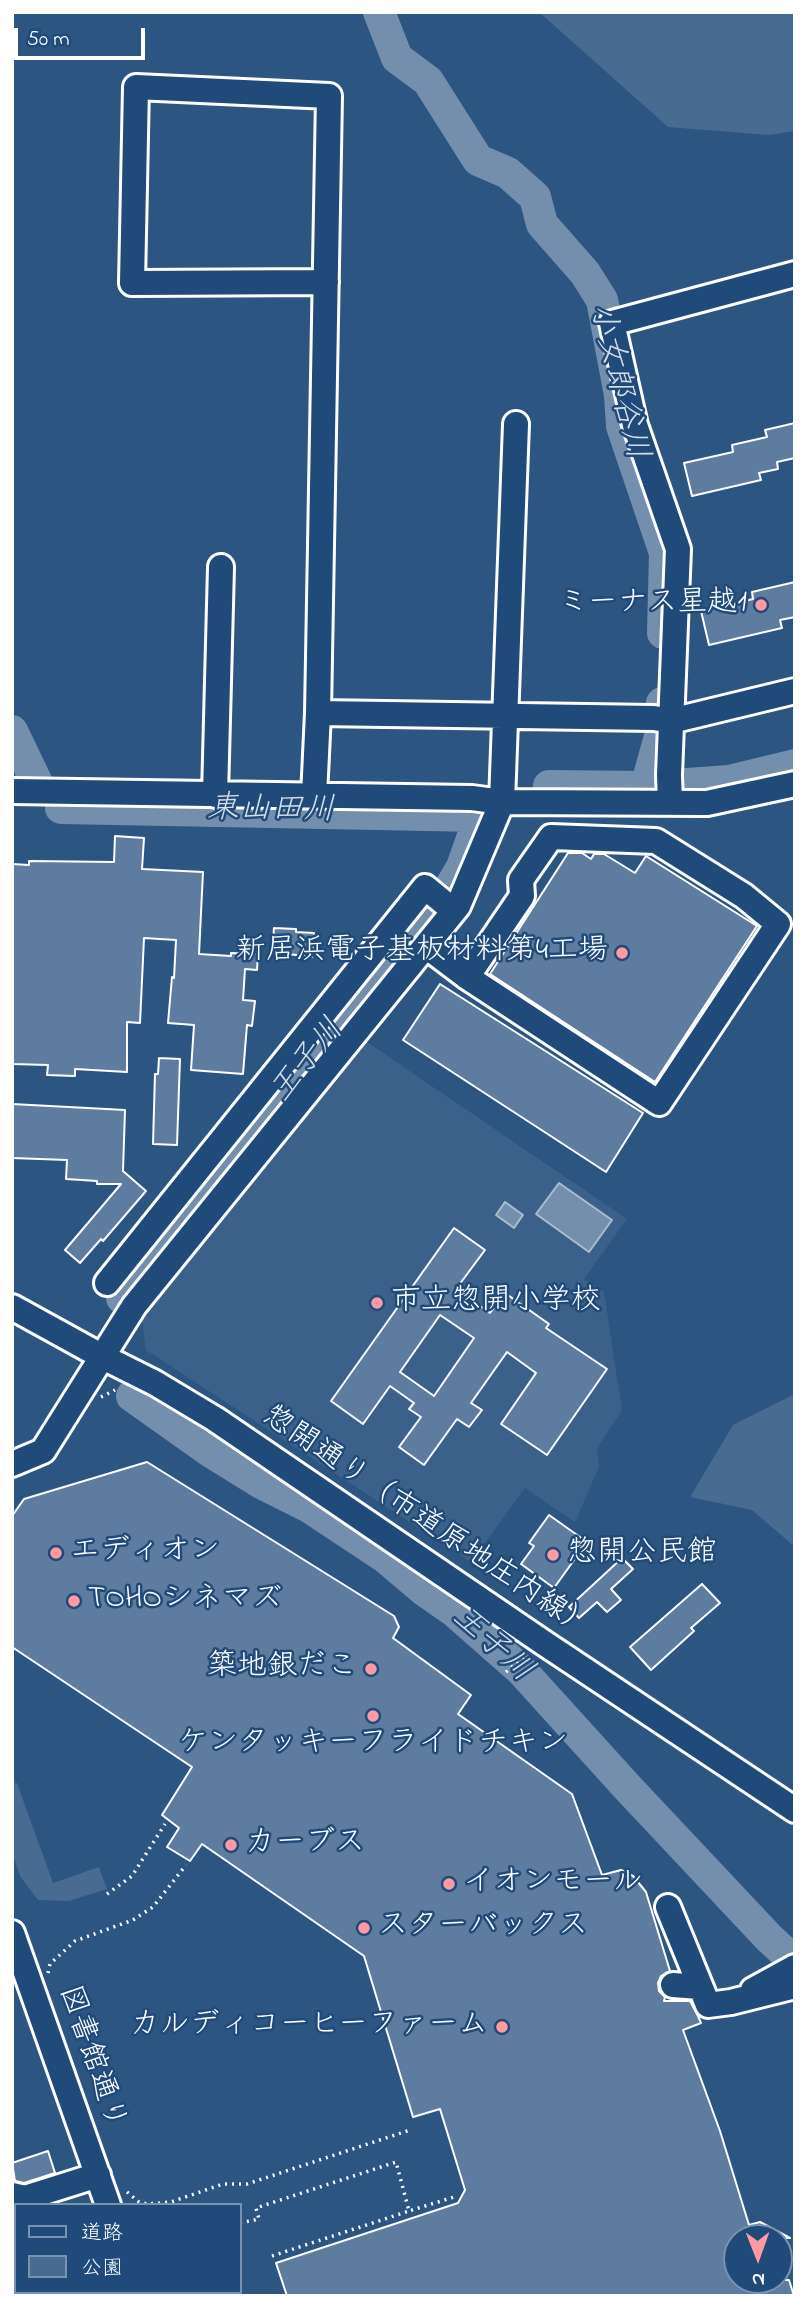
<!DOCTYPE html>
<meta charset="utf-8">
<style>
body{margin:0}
#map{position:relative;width:807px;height:2308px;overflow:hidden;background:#2c5582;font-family:"Indie Flower","Klee One",sans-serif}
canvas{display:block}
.frame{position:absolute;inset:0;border:14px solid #fff;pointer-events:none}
.legend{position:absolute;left:14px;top:2203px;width:228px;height:91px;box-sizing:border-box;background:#1f4a7a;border:2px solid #7992af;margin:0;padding:9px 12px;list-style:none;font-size:21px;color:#fff}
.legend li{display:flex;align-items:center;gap:14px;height:35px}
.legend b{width:35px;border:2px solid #7992af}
.north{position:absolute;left:723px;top:2224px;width:70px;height:70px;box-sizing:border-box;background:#1f4a7a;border:2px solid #7992af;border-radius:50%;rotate:179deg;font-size:19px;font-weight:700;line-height:28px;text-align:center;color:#fff}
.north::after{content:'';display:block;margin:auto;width:24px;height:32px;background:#ff9aa2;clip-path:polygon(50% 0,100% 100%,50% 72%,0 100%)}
.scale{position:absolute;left:14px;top:28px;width:131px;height:32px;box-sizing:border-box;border:4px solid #fff;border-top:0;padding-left:9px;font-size:21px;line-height:24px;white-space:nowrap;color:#fff;-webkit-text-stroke:5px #1f4a7a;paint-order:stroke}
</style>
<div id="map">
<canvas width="807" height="2308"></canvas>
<div class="frame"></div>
<ul class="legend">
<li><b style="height:9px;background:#1f4a7a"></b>道路</li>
<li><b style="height:19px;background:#486b92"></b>公園</li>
</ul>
<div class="north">N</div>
<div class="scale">50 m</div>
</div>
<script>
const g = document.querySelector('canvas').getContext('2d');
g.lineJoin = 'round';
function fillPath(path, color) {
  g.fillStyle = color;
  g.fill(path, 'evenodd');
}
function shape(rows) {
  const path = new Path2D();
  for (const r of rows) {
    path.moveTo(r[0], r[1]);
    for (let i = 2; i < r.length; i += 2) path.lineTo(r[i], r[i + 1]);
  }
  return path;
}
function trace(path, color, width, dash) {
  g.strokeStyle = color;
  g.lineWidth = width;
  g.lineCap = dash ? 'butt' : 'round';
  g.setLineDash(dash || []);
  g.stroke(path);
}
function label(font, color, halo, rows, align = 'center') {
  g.font = font + ' "Indie Flower","Klee One",sans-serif';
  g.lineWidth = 5;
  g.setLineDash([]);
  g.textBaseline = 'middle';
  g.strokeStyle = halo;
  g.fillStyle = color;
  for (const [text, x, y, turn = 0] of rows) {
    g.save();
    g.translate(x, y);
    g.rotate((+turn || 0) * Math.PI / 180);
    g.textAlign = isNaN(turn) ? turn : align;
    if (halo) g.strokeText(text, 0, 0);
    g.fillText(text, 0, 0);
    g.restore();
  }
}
fillPath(shape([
 [364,1040,627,1219,584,1279,604,1292,622,1410,597,1448,599,1467,575,1522,525,1488,471,1562,146,1350,141,1313]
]), '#3b618b');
fillPath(shape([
 [539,12,795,12,795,131,769,135,668,127],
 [795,1394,795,1547,752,1510,690,1497,733,1425],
 [17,1783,53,1883,99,1867,107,1889,69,1901,38,1900,20,1876,12,1852,12,1784]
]), '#486b92');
const water = shape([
 [559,1183,612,1220,589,1252,536,1214,559,1183],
 [505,1202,523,1215,514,1228,496,1215,505,1202]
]);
fillPath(water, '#748fad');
trace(water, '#acbcce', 2);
trace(shape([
 [379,12,397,58,428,81,478,160,508,173,535,197,542,224,585,273,602,300,620,395,622,426,665,553,663,633],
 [12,731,36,781],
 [646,787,662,729,662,703],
 [548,795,549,786,646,787,729,781,795,765],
 [61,808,480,816,462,867,442,901,121,1291,122,1298],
 [132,1396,211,1452,261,1483,309,1507,386,1558,425,1591,455,1612,521,1670,628,1788,769,1938,795,1962]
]), '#748fad', 32);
const building = shape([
 [795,423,795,458,777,462,778,469,759,473,761,480,692,496,684,463,733,452,732,445,767,437,765,430,795,423],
 [795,582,795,617,780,620,782,628,709,645,701,611,753,599,752,592,795,582],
 [115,836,144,838,142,869,203,872,199,954,231,956,231,953,258,954,257,970,245,969,243,1000,255,1001,252,1026,247,1025,243,1074,191,1070,194,1025,168,1023,172,977,174,978,176,940,144,938,140,1023,127,1022,127,1072,75,1069,75,1076,47,1075,48,1065,12,1064,12,864,29,865,29,861,114,862,115,836],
 [568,853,582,853,591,859,594,854,604,854,635,873,646,856,757,926,655,1082,490,974,568,853],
 [274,928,296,929,296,932,314,933,312,957,272,952,274,928],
 [440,984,643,1113,606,1172,403,1040,440,984],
 [159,1058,180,1059,177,1145,153,1144,155,1074,158,1074,159,1058],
 [12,1104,125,1110,123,1171,146,1191,103,1241,101,1239,80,1263,65,1250,121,1184,97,1184,97,1181,66,1179,67,1160,12,1158,12,1104],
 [454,1228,485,1250,456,1289,490,1313,505,1293,549,1324,546,1328,607,1369,547,1455,501,1424,536,1373,507,1352,471,1403,482,1410,469,1427,457,1419,424,1465,399,1447,421,1417,409,1409,414,1403,390,1386,363,1424,331,1401,454,1228],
 [440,1315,474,1338,434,1396,400,1372,440,1315],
 [147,1462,394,1616,399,1627,393,1638,471,1695,458,1714,572,1794,602,1875,621,1870,633,1876,646,1892,670,1971,661,1976,658,1983,659,1991,665,1997,664,2001,690,2001,698,2016,701,2023,683,2030,720,2131,749,2225,760,2222,790,2238,737,2238,737,2280,789,2280,794,2296,287,2296,276,2263,458,2203,465,2190,440,2109,413,2117,364,1956,202,1844,190,1861,167,1847,179,1828,162,1815,192,1767,12,1647,12,1516,24,1499,147,1462],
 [549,1515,587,1542,554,1588,521,1564,534,1546,529,1543,549,1515],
 [622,1558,633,1569,611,1589,621,1600,607,1612,597,1602,579,1618,569,1607,622,1558],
 [702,1584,720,1603,691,1628,694,1631,651,1670,630,1647,702,1584],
 [48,2151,55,2173,24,2183,15,2181,12,2163,48,2151]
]);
fillPath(building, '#5e7c9f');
trace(building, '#fff', 2);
const minor = shape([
 [318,713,654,718,671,721,795,691],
 [12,791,472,798,502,802,707,803,795,784],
 [215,795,221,567],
 [314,796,318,713,329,96,136,87,132,283,326,282],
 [670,803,669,775,678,549,635,425,612,323,795,274],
 [426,946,467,977,659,1103,778,924,744,896,656,841,551,837,521,880,522,896,467,977],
 [107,1283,425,887,454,911],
 [12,1307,101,1356,155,1383,215,1419,544,1643,795,1810],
 [12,1464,43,1451,134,1306,458,906,502,802,516,424],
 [668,1907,708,2005,731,2002,795,1986],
 [12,1933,108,2205],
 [673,1985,700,1987],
 [753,1990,795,1967],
 [12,2195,25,2198,98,2175],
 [12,2275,16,2274],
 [135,2292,136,2296]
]);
trace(minor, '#fff', 30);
trace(shape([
 [101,1397,115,1390],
 [506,1672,526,1656],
 [12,1780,16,1779],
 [107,1894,132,1876,165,1824],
 [48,1973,50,1964,75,1941,133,1920,153,1907,186,1865],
 [127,2192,139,2202,148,2204,171,2202,223,2184,247,2184,410,2130],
 [240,2223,259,2219,256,2208,396,2162,409,2211,454,2197],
 [272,2256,409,2211]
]), '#fff', 3.5, [2, 5]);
trace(minor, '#1f4a7a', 24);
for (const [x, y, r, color] of [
 [761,605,7,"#ff9aa2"],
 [622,953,7,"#ff9aa2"],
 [377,1303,7,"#ff9aa2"],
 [56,1553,7,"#ff9aa2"],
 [553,1555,7,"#ff9aa2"],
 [74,1601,7,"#ff9aa2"],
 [371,1669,7,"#ff9aa2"],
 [373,1716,7,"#ff9aa2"],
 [231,1845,7,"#ff9aa2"],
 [449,1884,7,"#ff9aa2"],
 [364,1928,7,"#ff9aa2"],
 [502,2027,7,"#ff9aa2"]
]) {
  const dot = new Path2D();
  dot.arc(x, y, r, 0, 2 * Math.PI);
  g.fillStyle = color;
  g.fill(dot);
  trace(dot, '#1f4a7a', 2.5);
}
label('30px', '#fff', '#1f4a7a', [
 ["ミーナス星越1",747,605,"right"],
 ["新居浜電子基板材料第4工場",608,953,"right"],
 ["市立惣開小学校",391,1303],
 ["エディオン",70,1553],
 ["惣開公民館",567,1555],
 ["TOHOシネマズ",88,1601],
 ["築地銀だこ",357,1669,"right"],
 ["ケンタッキーフライドチキン",373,1745,"center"],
 ["カーブス",245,1845],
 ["イオンモール",463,1884],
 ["スターバックス",378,1928],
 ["カルディコーヒーファーム",488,2027,"right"]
], 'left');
label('30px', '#fff', '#1f4a7a', [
 ["惣開通り（市道原地庄内線）",426,1524,34],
 ["図書館通り",90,2058,71]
]);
label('italic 32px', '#d5dde6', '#1f4a7a', [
 ["小女郎谷川",616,382,76],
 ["東山田川",271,812,1],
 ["王子川",309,1062,-51],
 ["王子川",491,1646,42]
]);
</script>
